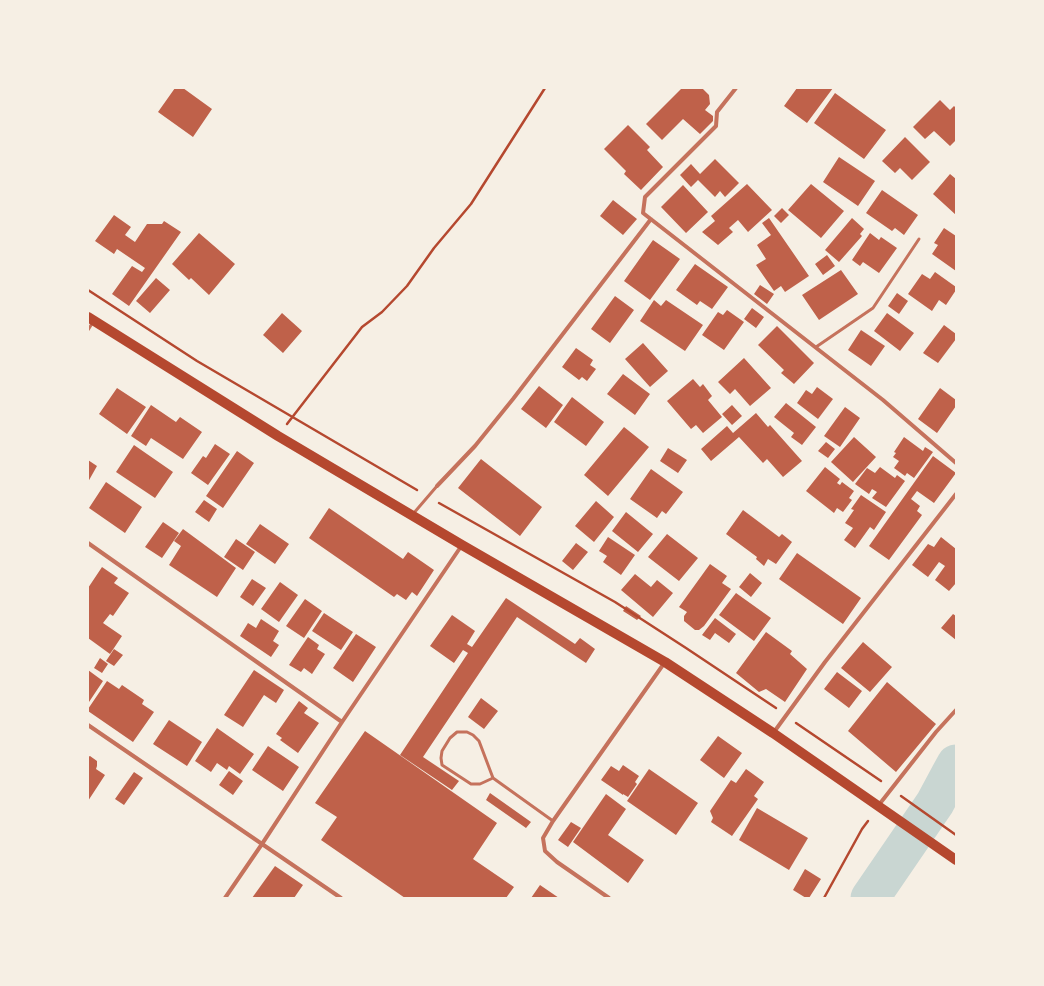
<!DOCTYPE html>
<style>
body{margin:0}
#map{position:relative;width:1044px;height:986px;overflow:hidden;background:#f6efe4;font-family:"Work Sans",sans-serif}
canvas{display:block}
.frame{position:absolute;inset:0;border:89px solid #f6efe4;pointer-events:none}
</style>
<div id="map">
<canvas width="1044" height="986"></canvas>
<div class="frame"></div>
</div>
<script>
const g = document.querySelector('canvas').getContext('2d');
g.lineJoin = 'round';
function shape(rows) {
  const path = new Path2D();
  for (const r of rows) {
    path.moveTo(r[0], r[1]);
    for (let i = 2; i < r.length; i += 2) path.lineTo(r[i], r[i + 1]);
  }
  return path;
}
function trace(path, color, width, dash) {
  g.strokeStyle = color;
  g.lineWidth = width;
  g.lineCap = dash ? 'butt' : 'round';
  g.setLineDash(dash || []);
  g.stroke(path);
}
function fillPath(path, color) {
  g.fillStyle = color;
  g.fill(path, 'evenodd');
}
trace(shape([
 [870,898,935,803,950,775,956,764]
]), '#c9d6d2', 39);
fillPath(shape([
 [175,88,183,88,212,109,193,137,158,112],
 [682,88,702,88,709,95,710,104,705,110,713,116,713,121,700,134,683,119,662,140,646,124],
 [797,88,833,88,807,123,784,106],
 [835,93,886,130,864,159,814,123],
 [940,100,950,110,954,106,956,108,956,140,950,146,934,131,925,139,913,127],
 [628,125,650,147,647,150,663,167,641,190,624,174,626,171,604,149],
 [905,137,930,162,912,180,900,168,895,173,882,161],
 [839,157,875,181,858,206,823,182],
 [715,159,739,183,725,197,720,191,715,197,698,180,691,187,680,175,691,164,700,174],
 [950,174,956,179,956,215,933,194],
 [747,184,772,210,748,232,738,220,729,228,733,232,718,245,702,232,715,221,711,216],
 [811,184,844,211,821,238,788,210],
 [683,185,708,212,686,233,661,207],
 [882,190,918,215,904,235,895,228,892,231,866,213],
 [613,200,637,219,623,235,600,216],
 [782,208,789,215,781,223,774,216],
 [114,215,131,227,125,235,135,242,147,224,162,224,164,221,181,232,129,306,112,294,132,266,142,272,145,268,117,249,114,254,95,241],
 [769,218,809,276,785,292,781,286,774,291,756,265,766,259,757,245,771,235,762,223],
 [852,218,864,229,860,234,862,236,839,262,825,250],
 [944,228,956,236,956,271,932,254,938,245,934,243],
 [199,233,235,264,209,295,191,278,189,280,172,264],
 [870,233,879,240,881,237,897,248,879,273,863,262,860,266,852,260],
 [653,240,680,259,650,300,624,281],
 [827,255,835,266,823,275,815,264],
 [695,264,728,287,712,309,700,301,697,305,676,290],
 [841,270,858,294,819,320,802,295],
 [935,272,956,287,956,290,946,305,939,300,932,311,908,294,922,274,930,279],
 [156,278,170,290,150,313,136,301],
 [760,285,774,294,767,304,754,294],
 [897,293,908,301,899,314,888,306],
 [615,296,634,310,610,343,591,329],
 [654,300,661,306,666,300,703,325,685,351,640,321],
 [752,308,764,317,756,328,744,319],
 [727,310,744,322,724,350,702,335,718,312,723,315],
 [282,313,302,331,283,353,263,335],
 [887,313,914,333,900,351,874,331],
 [944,325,956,334,956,339,938,363,923,353],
 [777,326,814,363,794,384,781,373,784,370,758,345],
 [861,330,885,346,871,366,848,350],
 [643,343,668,371,650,387,625,359],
 [576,348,593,360,590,365,596,369,587,381,582,377,579,380,562,367],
 [744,358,771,388,750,406,735,389,730,394,718,382],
 [623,374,650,394,635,415,607,394],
 [693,379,700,387,703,384,712,396,708,400,722,417,703,433,696,425,691,429,667,401],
 [539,386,563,405,546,428,521,409],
 [817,387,833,399,818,419,797,403,806,390,812,394],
 [117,388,146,407,127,434,99,414],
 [940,388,956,400,956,406,937,433,918,419],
 [572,397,604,422,586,446,554,422],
 [786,403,816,427,802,445,791,437,794,433,774,417],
 [151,405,176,422,180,417,202,432,183,459,151,438,146,446,131,436],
 [732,405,742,416,732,425,722,414],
 [845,407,860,418,840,447,824,436],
 [756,413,768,427,770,425,802,461,783,477,767,459,763,463,739,437,711,461,701,449,727,426,733,433],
 [624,427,649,447,608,496,584,475],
 [854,437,876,457,853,482,831,462],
 [904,437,923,451,925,447,933,452,914,478,907,473,905,476,894,468,899,461,893,457,896,453,894,452],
 [826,442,835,449,828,458,818,451],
 [215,444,230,454,208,485,191,473,203,456,206,458],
 [134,445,173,472,155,498,116,472],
 [668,448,687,460,678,473,660,461],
 [237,451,254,463,223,508,206,496],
 [933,456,956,473,934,503,917,491,911,499,920,506,917,511,922,515,889,560,869,546],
 [481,459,542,507,520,536,458,488],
 [88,460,97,466,88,482],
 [825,467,840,479,837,483,840,485,842,482,854,491,849,498,852,500,843,512,837,508,834,513,806,491],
 [880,467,895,478,897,475,905,481,886,507,872,498,877,492,872,489,869,494,855,484,867,468,875,473],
 [651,469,683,492,666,514,662,511,657,518,630,499],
 [106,482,142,507,125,533,89,508],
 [861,495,886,512,874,530,870,527,855,548,844,540,853,528,845,523,854,510,851,509],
 [204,500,217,509,209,522,195,512],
 [596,501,614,517,594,542,575,526],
 [329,508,403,559,408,552,434,570,417,596,412,592,406,600,397,594,394,597,309,538],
 [743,510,779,537,782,534,792,542,776,564,768,559,764,566,756,559,757,557,726,534],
 [626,512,653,534,638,552,612,531],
 [163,522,179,533,162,558,145,547],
 [260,524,289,544,275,564,246,544],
 [183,529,236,568,217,597,169,565,181,546,174,541],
 [667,534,698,558,679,581,648,557],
 [608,537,635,555,621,575,603,562,607,556,599,551],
 [941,537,956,549,956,583,949,591,935,580,945,566,939,562,928,577,912,565,928,544,934,547],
 [236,539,255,552,243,570,224,557],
 [576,543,588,552,573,570,562,561],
 [797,553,861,598,843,624,779,579],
 [710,564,727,576,722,583,731,589,704,626,699,630,695,630,684,621,684,616,687,612,679,607],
 [102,567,118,578,114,583,129,593,113,616,110,614,103,623,122,636,110,654,88,638,88,588],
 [750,573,762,583,751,597,739,587],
 [635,574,651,587,657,580,673,593,653,617,621,590],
 [252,579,266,588,253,606,240,597],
 [280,582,298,595,279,622,261,609],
 [736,593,771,618,754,641,719,615],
 [506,598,575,644,580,638,595,649,586,663,517,617,423,757,459,781,452,790,400,755,468,653,463,650,454,663,430,646,452,615,475,631,467,644,472,647],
 [305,599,322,611,304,638,286,626],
 [626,606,641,616,637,620,623,611],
 [324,613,353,632,341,650,312,631],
 [953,614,956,616,956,640,941,628],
 [715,618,736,634,729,643,715,633,710,640,702,635],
 [261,619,279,631,273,641,279,645,271,657,240,636,248,623,256,628],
 [766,632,792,651,790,654,807,669,785,702,766,689,759,692,736,673],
 [356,634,376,647,353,682,333,668],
 [308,637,319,645,317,649,325,654,312,674,304,668,301,672,289,665],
 [863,642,892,667,870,692,841,668],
 [114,649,123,655,114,666,106,661],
 [100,658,108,664,102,673,94,668],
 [88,670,103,681,89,702,88,701],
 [254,670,284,690,276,703,264,695,243,727,224,715],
 [837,672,862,691,849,708,824,689],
 [107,681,119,689,122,685,144,700,142,704,154,712,133,742,88,711,88,709],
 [887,682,936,724,896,772,848,731],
 [481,698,498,711,484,729,468,717],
 [299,701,308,708,304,713,319,723,298,753,280,740,282,738,276,734],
 [169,720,202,742,187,766,153,744],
 [217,728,254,754,240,774,229,766,227,770,217,763,211,772,195,761],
 [365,731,497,823,473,859,514,887,506,898,405,898,321,840,337,817,315,803],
 [718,736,742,753,724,778,700,760],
 [268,746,299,767,283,791,252,770],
 [90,756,97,761,97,766,96,769,105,775,88,801,88,757],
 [623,765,639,776,635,782,637,784,628,797,623,794,623,795,601,780,611,766,619,771],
 [649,769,698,803,676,835,627,801],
 [746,769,764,782,754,796,758,799,732,836,711,822,713,818,710,811,731,780,736,783],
 [229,771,243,781,233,795,219,785],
 [134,772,143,778,124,805,115,799],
 [490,793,531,822,526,828,486,800],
 [606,794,626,809,608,835,644,860,628,883,573,842],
 [757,808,808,838,789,870,739,840],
 [571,822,581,828,568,847,558,840],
 [275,866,303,885,294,898,252,898],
 [805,869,821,879,809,898,806,898,793,890],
 [540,885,559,898,531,898]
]), '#bf614a');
trace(shape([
 [88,290,197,361,417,490],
 [287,424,362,327,382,312,407,286,434,248,471,204,545,88],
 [439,503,615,602,686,648,776,708],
 [796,723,881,781],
 [901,796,956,835],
 [824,898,862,829,868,821]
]), '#b5482f', 2.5);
trace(shape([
 [88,330,93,322],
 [816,347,873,308,919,239],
 [413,514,437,486],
 [493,778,480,784,471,784,442,765,441,758,442,751,450,738,457,732,467,732,473,735,479,741,493,778,553,821]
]), '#c5725c', 3);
trace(shape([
 [736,88,717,112,716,126,645,197,643,213,883,400,956,463],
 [437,486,475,446,513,399,651,219],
 [88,543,342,722],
 [88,725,341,898],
 [774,732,825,662,956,494],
 [878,806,936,732,956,710],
 [225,898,262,844,342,722,462,545],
 [609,898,557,862,545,851,543,838,553,821,665,662]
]), '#c5725c', 4);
trace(shape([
 [88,317,278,436,462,545,665,662,773,733,956,860]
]), '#b5482f', 10);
</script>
